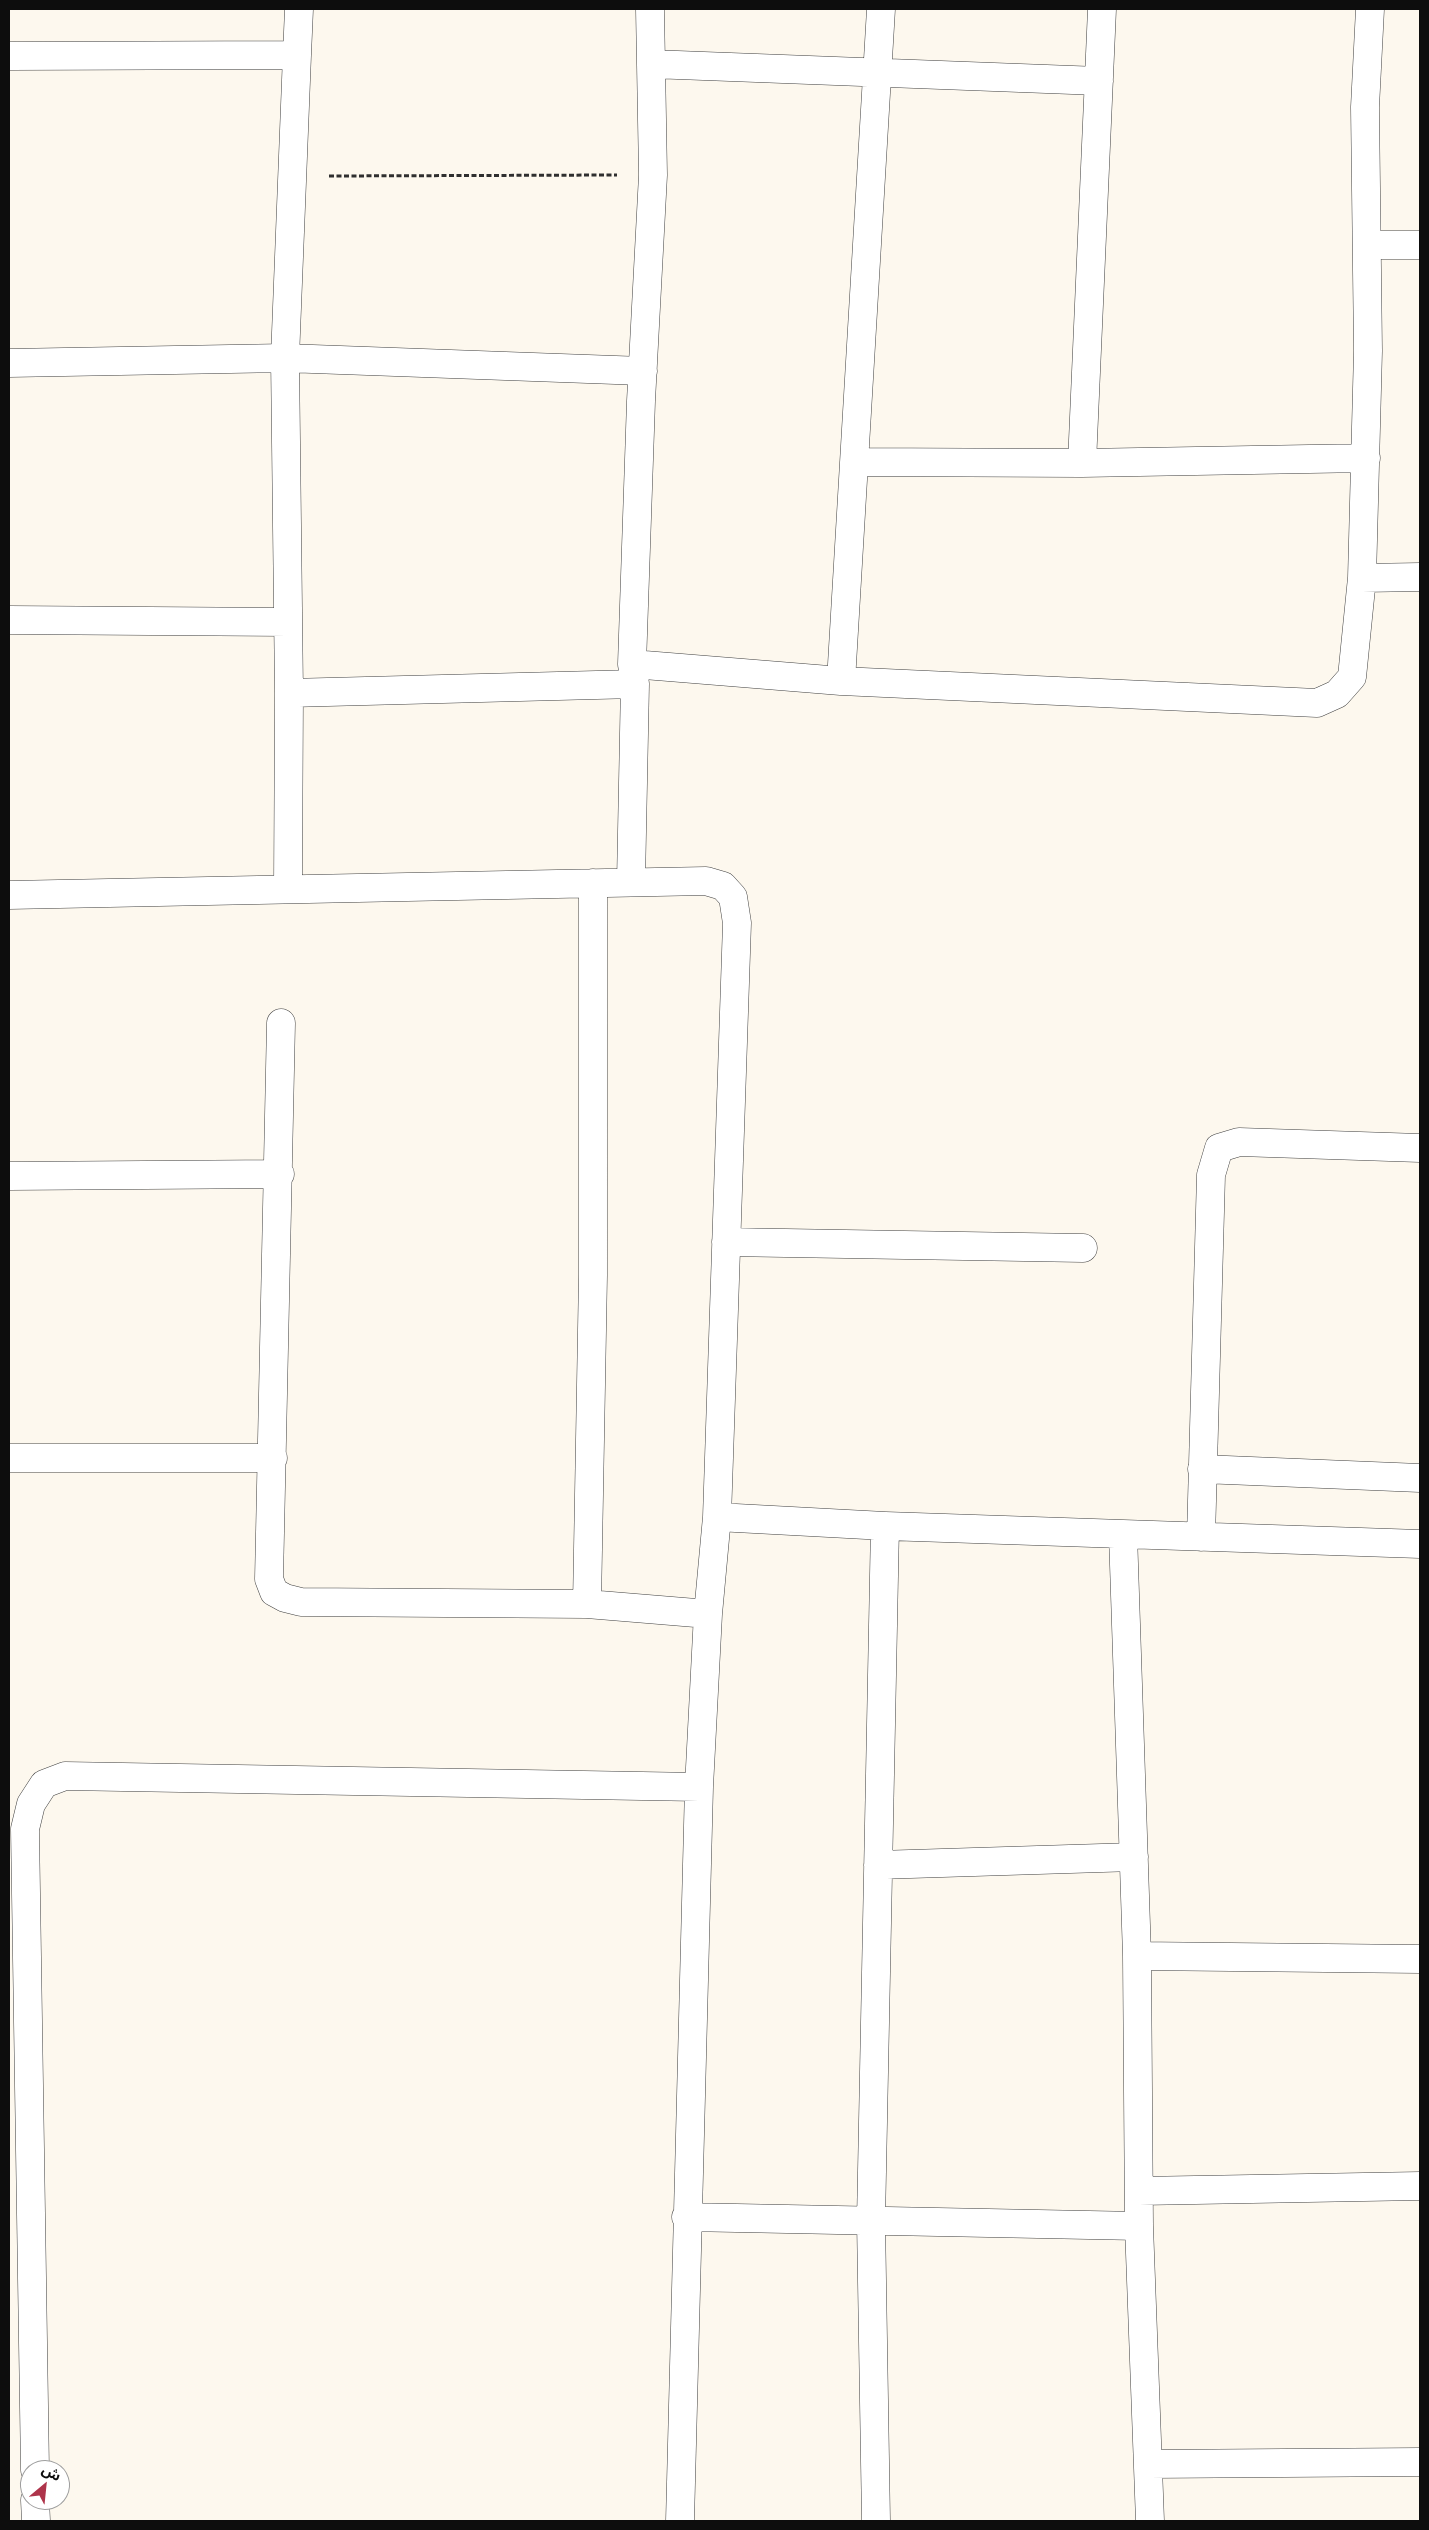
<!DOCTYPE html>
<meta charset="utf-8">
<style>
body{margin:0}
#map{position:relative;width:1429px;height:2530px;overflow:hidden;background:#fdf8ee;font-family:"Crimson Pro","Noto Sans Arabic",serif}
canvas{display:block}
.frame{position:absolute;inset:0;border:10px solid #0d0d0d;pointer-events:none}
.north{position:absolute;left:20px;top:2460px;width:50px;height:50px;box-sizing:border-box;background:#fff;border:1px solid #9e9e9e;border-radius:50%;rotate:28deg;font-size:14px;font-weight:700;line-height:20px;text-align:center;color:#0d0d0d}
.north::after{content:'';display:block;margin:auto;width:18px;height:22px;background:#ae344b;clip-path:polygon(50% 0,100% 100%,50% 72%,0 100%)}
</style>
<div id="map">
<canvas width="1429" height="2530"></canvas>
<div class="frame"></div>
<div class="north">ش</div>
</div>
<script>
const g = document.querySelector('canvas').getContext('2d');
g.lineJoin = 'round';
function shape(rows) {
  const path = new Path2D();
  for (const r of rows) {
    path.moveTo(r[0], r[1]);
    for (let i = 2; i < r.length; i += 2) path.lineTo(r[i], r[i + 1]);
  }
  return path;
}
function trace(path, color, width, dash) {
  g.strokeStyle = color;
  g.lineWidth = width;
  g.lineCap = dash ? 'butt' : 'round';
  g.setLineDash(dash || []);
  g.stroke(path);
}
const minor = shape([
 [297,55,299,9],
 [9,56,297,55,285,358,289,693,288,889],
 [651,64,1099,81],
 [1367,245,1420,245],
 [9,363,285,358,643,371],
 [854,462,1082,463,1366,458],
 [1082,463,1102,9],
 [1362,578,1420,577],
 [9,620,288,622],
 [632,664,841,681,1317,703,1337,694,1352,677,1362,578,1368,351,1365,107,1370,9],
 [841,681,881,9],
 [289,693,635,684],
 [631,881,635,684,632,664,641,401,653,175,650,9],
 [9,895,706,881,723,886,733,897,737,923,717,1517,708,1614,699,1787,680,2521],
 [281,1023,269,1579,274,1592,285,1598,301,1602,587,1604,708,1614],
 [9,1176,280,1174],
 [726,1242,1083,1248],
 [9,1458,273,1458],
 [1202,1469,1420,1478],
 [717,1517,885,1526,1420,1544],
 [1123,1534,1137,1956,1139,2226,1150,2521],
 [1201,1537,1211,1175,1219,1148,1239,1142,1420,1148],
 [587,1604,593,1275,593,883],
 [878,1865,1134,1857],
 [1137,1956,1420,1959],
 [1139,2191,1420,2186],
 [686,2217,1139,2226],
 [1149,2464,1420,2462],
 [35,2470,25,1829,31,1804,44,1784,65,1776,699,1787],
 [35,2500,36,2521],
 [876,2521,871,2221,885,1526]
]);
trace(minor, '#404040', 29);
trace(shape([
 [329,176,617,175]
]), '#2f2f2f', 3, [5, 2.5]);
trace(minor, '#fff', 28);
</script>
